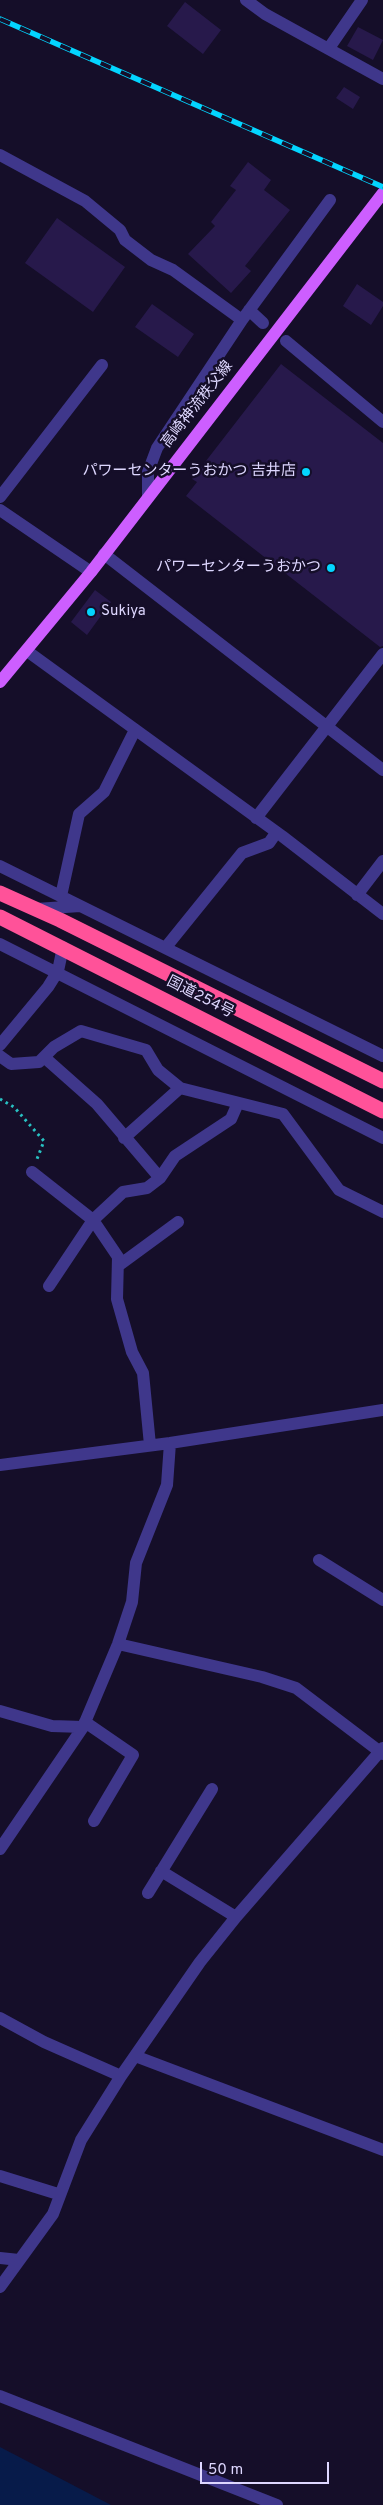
<!DOCTYPE html>
<meta charset="utf-8">
<style>
body{margin:0}
#map{position:relative;width:383px;height:2505px;overflow:hidden;background:#150e29;font-family:Overpass,sans-serif}
canvas{display:block}
.scale{position:absolute;left:200px;top:2462px;width:129px;height:22px;box-sizing:border-box;border:2px solid #ded7ff;border-top:0;padding-left:6px;font-size:15px;line-height:18px;white-space:nowrap;color:#ded7ff;-webkit-text-stroke:4px #150e29;paint-order:stroke}
</style>
<div id="map">
<canvas width="383" height="2505"></canvas>
<div class="scale">50 m</div>
</div>
<script>
const g = document.querySelector('canvas').getContext('2d');
g.lineJoin = 'round';
function fillPath(path, color) {
  g.fillStyle = color;
  g.fill(path, 'evenodd');
}
function shape(rows) {
  const path = new Path2D();
  for (const r of rows) {
    path.moveTo(r[0], r[1]);
    for (let i = 2; i < r.length; i += 2) path.lineTo(r[i], r[i + 1]);
  }
  return path;
}
function trace(path, color, width, dash) {
  g.strokeStyle = color;
  g.lineWidth = width;
  g.lineCap = dash ? 'butt' : 'round';
  g.setLineDash(dash || []);
  g.stroke(path);
}
function label(font, color, halo, rows, align = 'center') {
  g.font = font + ' Overpass,"Noto Sans JP",sans-serif';
  g.lineWidth = 5;
  g.setLineDash([]);
  g.textBaseline = 'middle';
  g.strokeStyle = halo;
  g.fillStyle = color;
  for (const [text, x, y, turn = 0] of rows) {
    g.save();
    g.translate(x, y);
    g.rotate((+turn || 0) * Math.PI / 180);
    g.textAlign = isNaN(turn) ? turn : align;
    if (halo) g.strokeText(text, 0, 0);
    g.fillText(text, 0, 0);
    g.restore();
  }
}
fillPath(shape([
 [0,2447,111,2505,0,2505]
]), '#071b4a');
fillPath(shape([
 [185,2,221,30,203,54,167,26],
 [358,27,383,40,373,60,347,46],
 [344,87,360,97,353,109,336,98],
 [248,162,271,180,264,190,290,210,245,266,251,271,231,293,188,254,215,226,211,222,236,190,230,186],
 [57,218,125,267,93,312,25,263],
 [357,284,383,302,383,306,371,325,343,306],
 [152,304,194,334,178,357,135,327],
 [281,364,383,443,383,646,380,647,186,496,197,482,192,479],
 [95,590,111,602,87,635,71,622]
]), '#27194b');
trace(shape([
 [0,1099,14,1107,44,1141,37,1159]
]), '#28c1c2', 3, [2.5, 4]);
trace(shape([
 [246,0,265,14,383,79],
 [329,48,362,0],
 [0,155,85,201,120,230,125,240,151,260,173,270,242,320],
 [249,310,263,323],
 [286,341,383,422],
 [0,497,102,365],
 [148,497,148,472,157,448,242,320,330,200],
 [0,510,91,572],
 [104,554,383,770],
 [27,651,282,836,383,914],
 [256,818,383,654],
 [0,866,383,1056],
 [357,895,383,861],
 [61,896,79,814,104,792,135,730],
 [36,909,80,906],
 [0,944,383,1138],
 [166,947,242,853,269,843,276,833],
 [0,1045,48,987,58,971,63,947],
 [0,1056,11,1064,39,1062,54,1047,81,1031,146,1050,158,1070,180,1088,283,1114,339,1190,383,1212],
 [44,1057,97,1104,160,1178],
 [124,1138,180,1088],
 [32,1172,93,1220,118,1257,117,1299,132,1352,143,1373,150,1445],
 [118,1266,178,1222],
 [49,1286,93,1220,123,1192,147,1188,160,1178,175,1156,231,1119,238,1103],
 [0,1465,170,1443,383,1410],
 [319,1560,383,1600],
 [118,1644,262,1677,296,1688,383,1754],
 [0,1711,52,1726,83,1727],
 [85,1722,133,1755,94,1821],
 [0,1849,83,1727,118,1644,132,1602,136,1563,167,1485,170,1443],
 [161,1871,236,1917],
 [148,1893,212,1789],
 [0,2018,44,2042,121,2076],
 [135,2056,383,2150],
 [0,2176,58,2194],
 [0,2258,19,2260],
 [0,2287,53,2214,81,2140,121,2076,200,1962,236,1917,383,1748],
 [0,2396,277,2505]
]), '#3f378b', 12);
trace(shape([
 [0,682,91,572,383,193]
]), '#cd5eff', 12);
trace(shape([
 [0,893,60,920,383,1081],
 [0,917,383,1111]
]), '#ff5299', 15);
const rail = shape([
 [0,19,383,187]
]);
trace(rail, '#03d5ff', 5.5);
trace(rail, '#150e29', 4, [11]);
for (const [x, y, r, color] of [
 [306,472,5,"#03d5ff"],
 [331,568,5,"#03d5ff"],
 [91,612,5,"#03d5ff"]
]) {
  const dot = new Path2D();
  dot.arc(x, y, r, 0, 2 * Math.PI);
  g.fillStyle = color;
  g.fill(dot);
  trace(dot, '#150e29', 2);
}
label('15px', '#ded7ff', '#150e29', [
 ["高崎神流秩父線",198,405,-52],
 ["国道254号",200,998,27]
]);
label('15px', '#ded7ff', '#150e29', [
 ["パワーセンターうおかつ 吉井店",296,472],
 ["パワーセンターうおかつ",321,568],
 ["Sukiya",101,612,"left"]
], 'right');
</script>
